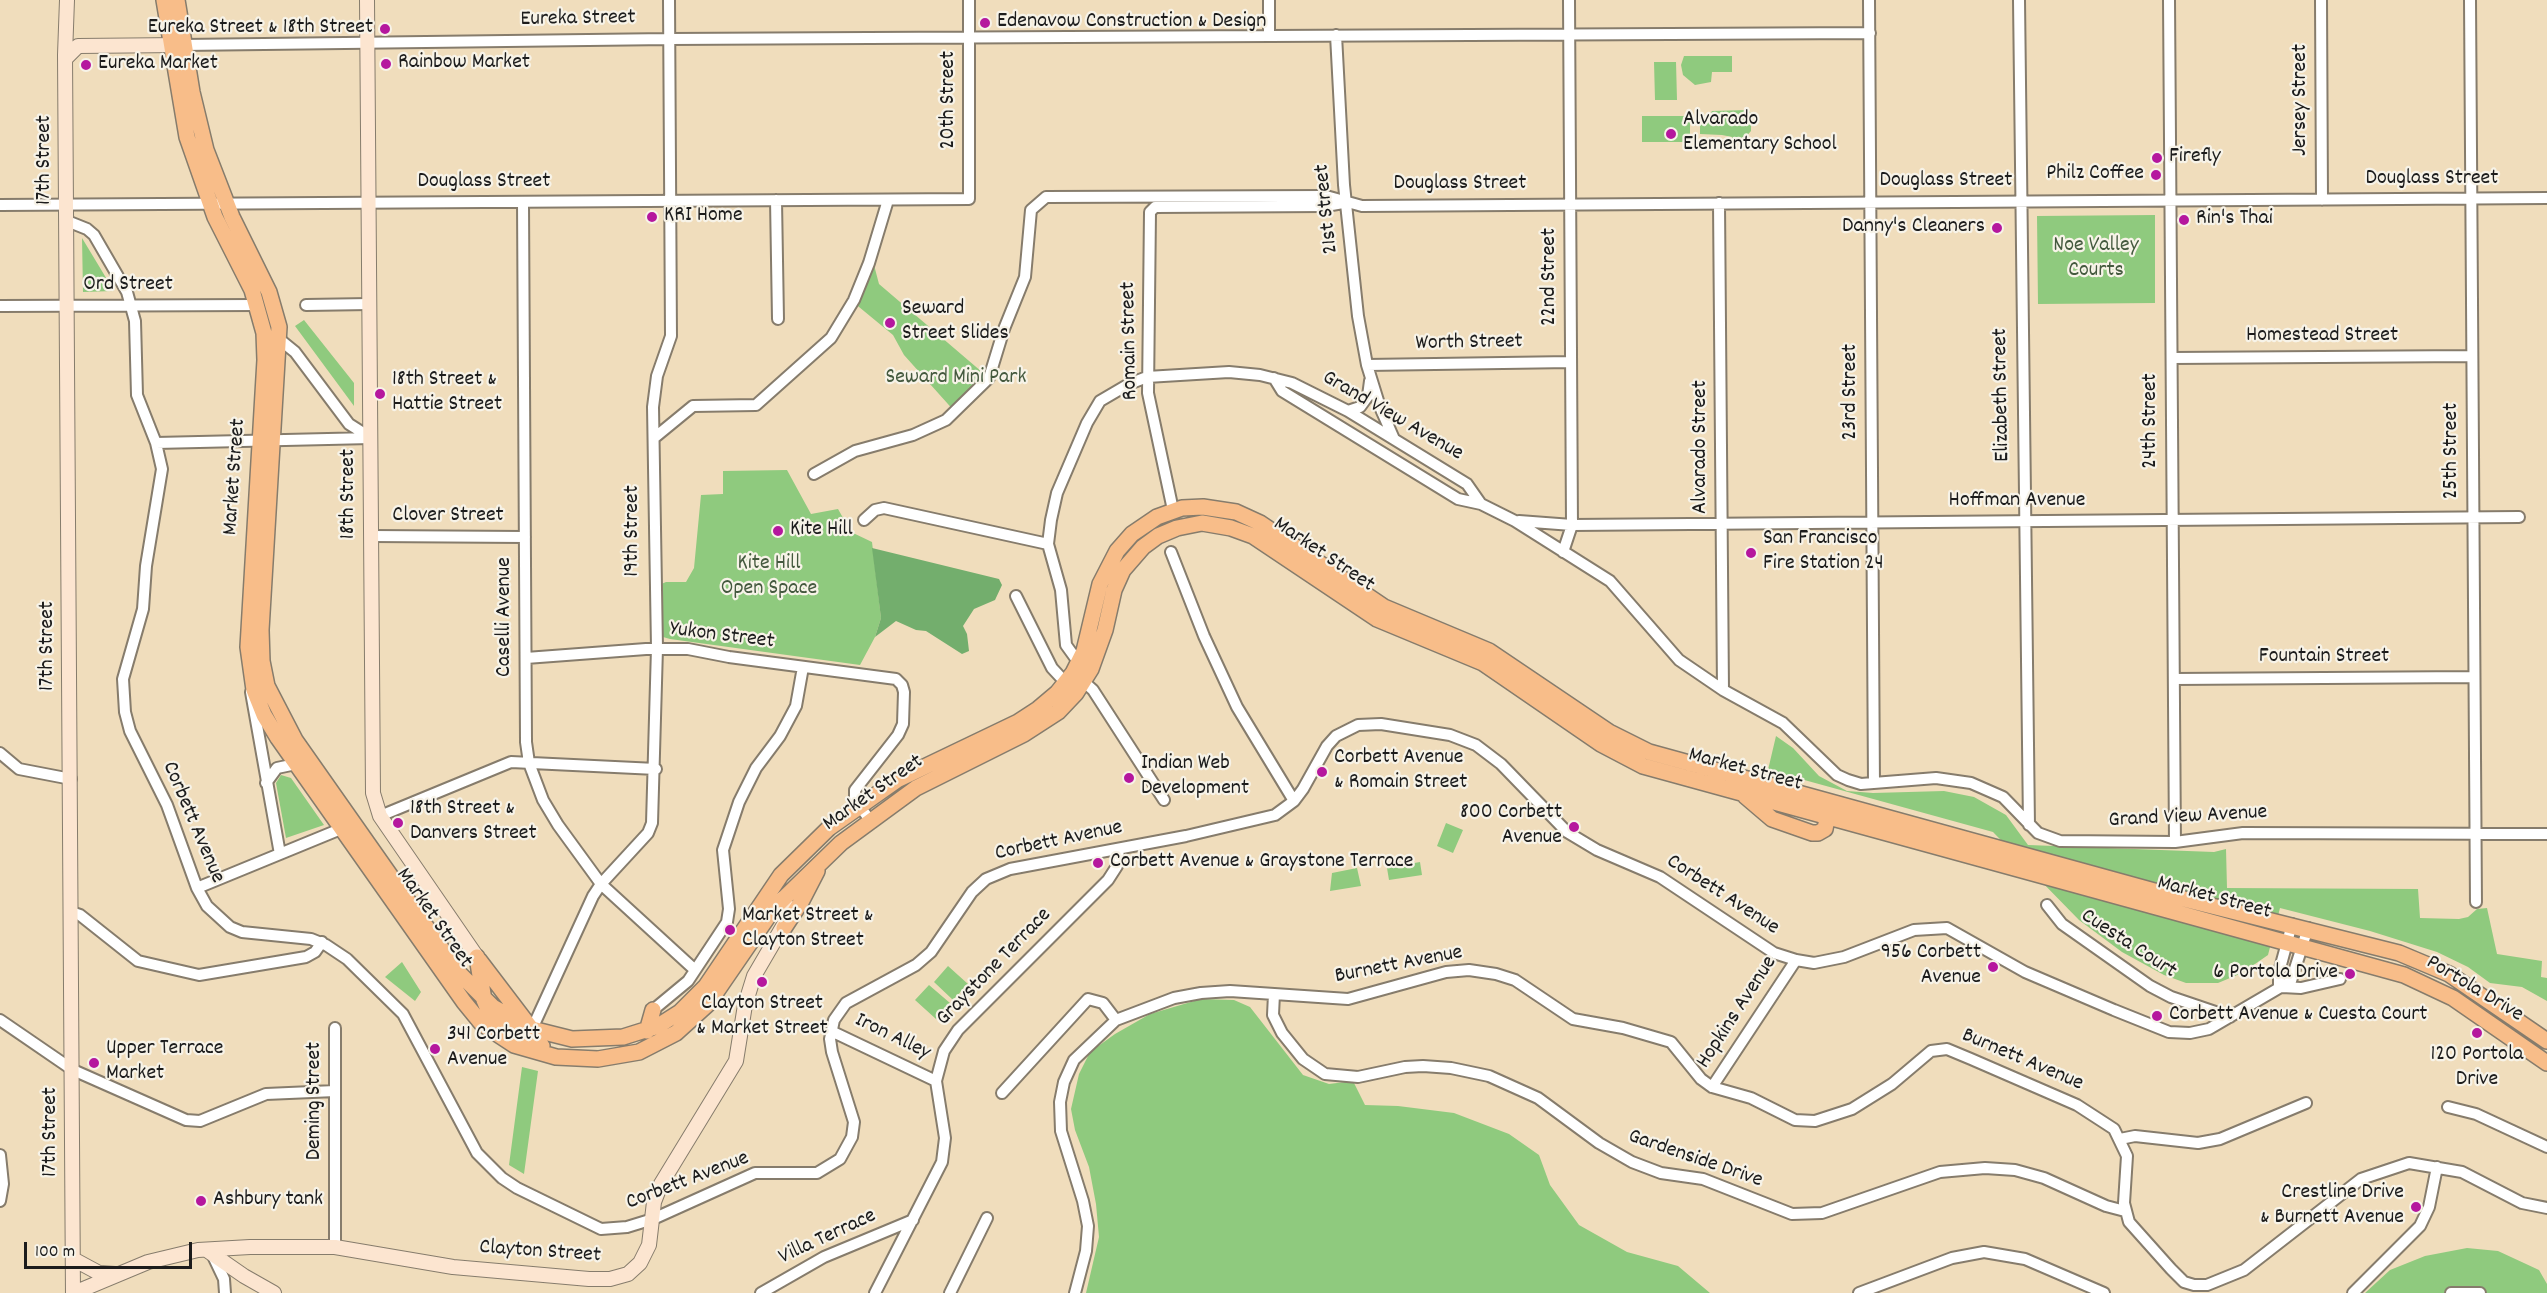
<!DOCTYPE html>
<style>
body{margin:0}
#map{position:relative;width:2547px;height:1293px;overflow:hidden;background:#f0ddbc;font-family:Dekko,sans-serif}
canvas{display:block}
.scale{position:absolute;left:24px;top:1242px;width:168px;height:27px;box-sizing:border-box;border:3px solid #1c1c1c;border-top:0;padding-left:8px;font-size:18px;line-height:21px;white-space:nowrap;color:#1c1c1c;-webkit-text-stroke:4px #f7f3e8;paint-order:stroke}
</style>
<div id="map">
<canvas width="2547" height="1293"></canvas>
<div class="scale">100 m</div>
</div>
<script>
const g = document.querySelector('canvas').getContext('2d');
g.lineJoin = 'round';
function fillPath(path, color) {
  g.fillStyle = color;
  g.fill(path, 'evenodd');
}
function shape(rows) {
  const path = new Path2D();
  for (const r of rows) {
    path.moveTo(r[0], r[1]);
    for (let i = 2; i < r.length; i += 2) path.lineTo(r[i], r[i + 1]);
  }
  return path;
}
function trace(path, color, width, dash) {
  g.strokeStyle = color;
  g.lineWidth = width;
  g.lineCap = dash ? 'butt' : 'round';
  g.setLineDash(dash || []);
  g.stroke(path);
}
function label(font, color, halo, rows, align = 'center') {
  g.font = font + ' Dekko,sans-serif';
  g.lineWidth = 4.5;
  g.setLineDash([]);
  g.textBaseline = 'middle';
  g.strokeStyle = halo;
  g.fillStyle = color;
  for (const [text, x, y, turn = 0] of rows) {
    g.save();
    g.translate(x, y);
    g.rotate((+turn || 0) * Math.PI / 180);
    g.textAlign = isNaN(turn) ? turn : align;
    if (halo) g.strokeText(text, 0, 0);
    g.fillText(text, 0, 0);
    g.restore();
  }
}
fillPath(shape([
 [1684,56,1732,56,1732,72,1712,72,1711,82,1695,85,1683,75,1681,65],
 [1654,62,1676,62,1677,100,1655,100],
 [1748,110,1751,113,1751,131,1743,140,1733,140,1732,137,1722,135,1700,134,1700,115,1709,115,1712,111],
 [1642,116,1690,116,1690,142,1642,142],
 [2155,215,2155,303,2038,304,2037,216],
 [82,238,114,291,83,292],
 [869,263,874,265,879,284,989,378,956,413,904,355,893,335,853,302],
 [304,320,354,383,354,406,295,326],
 [787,470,811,514,838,509,851,532,872,542,881,618,875,637,860,665,670,639,663,637,660,631,659,585,666,582,686,582,694,568,701,495,723,494,723,471],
 [1776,736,1793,748,1819,776,1847,791,1873,793,1944,791,1974,797,2006,815,2028,845,2214,852,2226,849,2227,888,2418,889,2420,918,2459,919,2468,917,2477,909,2487,908,2497,954,2542,961,2541,977,2547,978,2547,1001,2522,987,2490,983,2468,967,2437,952,2370,931,2280,908,2268,955,2242,973,2218,983,2186,983,2164,975,2122,952,2079,920,1993,832,1768,770],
 [281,775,291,778,324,825,286,838,276,783],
 [1446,823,1463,830,1453,853,1437,846],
 [1420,862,1422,875,1389,880,1387,868],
 [1357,868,1361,886,1330,891,1332,873],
 [402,962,421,992,415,1001,385,977],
 [948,966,968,984,953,1000,934,982],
 [929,985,950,1003,936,1019,915,1000],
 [1201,999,1234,1000,1250,1007,1303,1075,1329,1084,1353,1081,1365,1105,1398,1106,1454,1113,1509,1134,1539,1155,1550,1185,1579,1225,1627,1252,1678,1266,1710,1293,1086,1293,1099,1237,1096,1204,1089,1167,1075,1130,1071,1109,1079,1074,1090,1052,1115,1034,1150,1014],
 [522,1067,538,1071,524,1174,509,1165],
 [2467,1248,2498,1251,2539,1270,2547,1284,2547,1293,2365,1293,2390,1270,2425,1256]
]), '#8fca7e');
fillPath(shape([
 [872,548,999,579,1002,585,995,600,974,609,963,626,967,634,969,651,962,654,926,631,916,630,896,621,875,637,881,618]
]), '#73ae6d');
const street = shape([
 [1269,0,1269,35],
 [1869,0,1874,783],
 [2019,0,2029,825],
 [2169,0,2175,842],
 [2321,0,2322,200],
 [2470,0,2476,902],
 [1336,35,1344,185,1358,316,1367,365,1380,407,1394,439],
 [183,45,669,39,1870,33],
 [776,200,778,319],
 [523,202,526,742,529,763,543,800,558,825,601,884,695,970],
 [1719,203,1723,690],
 [0,205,969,199,969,0],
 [67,221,87,229,94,235,127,292,135,321,137,395,156,443,162,469,146,566,143,609,123,679,125,712,130,731,167,805,197,888,207,906,230,927,242,932,311,939,326,945,347,959,403,1014,477,1153,502,1178,517,1188,601,1229,627,1227,653,1219,755,1173,817,1173,840,1159,852,1137,854,1122,832,1052,830,1039,834,1020,846,1003,916,965,931,952,972,892,986,879,1010,869,1186,836,1275,815,1294,801,1303,789,1327,746,1336,736,1358,725,1381,724,1450,735,1476,745,1501,764,1567,832,1597,850,1660,877,1774,953,1796,960,1814,963,1844,957,1914,930,1947,928,2025,972,2114,1010,2169,1032,2190,1033,2209,1029,2291,981,2308,928],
 [306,305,370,304],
 [0,306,257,305],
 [279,339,295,352,349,424,371,438],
 [2172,358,2472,356],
 [1367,365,1571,362],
 [1274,378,1282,391,1458,499,1481,504,1515,521,1610,581,1679,660,1723,690,1783,723,1837,775,1848,780,1861,784,1936,778,1971,783,2003,797,2038,833,2060,841,2175,842,2243,833,2547,834],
 [1348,411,1360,407,1368,396,1370,381],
 [654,438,693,406,756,405,831,338,854,300,869,263,888,200],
 [156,443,371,438],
 [814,474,855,451,913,435,946,420,989,378,1004,329,1025,277,1031,210,1046,197,1326,196,1362,206,2547,198],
 [1173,510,1148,393,1150,212,1155,207,1326,206,1343,203],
 [864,520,875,510,884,508,1048,544],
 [1519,521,1572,525,2519,517],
 [371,536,525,537],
 [1171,552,1204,636,1237,707,1294,801],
 [1563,552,1572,525,1569,0],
 [1016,596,1052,668,1066,683],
 [526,658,646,649,688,649,729,657,896,679,902,685,904,692,903,724,898,735,855,790,855,800,870,820],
 [1079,663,1066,645,1061,590,1048,544,1051,520,1057,493,1087,423,1100,401,1129,384,1147,377,1229,372,1260,375,1292,383,1348,411,1467,484,1481,504],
 [2174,679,2474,677],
 [1084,682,1093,690,1164,800],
 [251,692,280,854],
 [0,753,19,769,71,779],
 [266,783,277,768,296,764],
 [380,816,511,762,656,769],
 [197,888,348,826],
 [2047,905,2062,924,2150,986,2171,997,2230,1017],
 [71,912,80,915,138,961,199,975,306,957,315,952,322,942],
 [2279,987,2279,972,2292,924],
 [2282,987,2301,988,2340,979],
 [1274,994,1273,1015,1282,1033,1303,1059,1325,1074,1358,1077,1405,1067,1423,1066,1451,1068,1489,1076,1538,1098,1599,1143,1632,1162,1661,1173,1703,1179,1792,1214,1822,1213,1940,1172,1985,1168,2015,1170,2044,1178,2106,1206,2125,1211],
 [653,1010,688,981,727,922,729,909,723,850,739,802,756,768,780,736,796,706,803,667],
 [0,1020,73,1070,186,1120,200,1121,266,1094,335,1091],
 [532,1029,593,896,601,884,648,833,652,823,657,648,653,407,657,376,671,336,669,0],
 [831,1031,936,1081],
 [1712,1087,1796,960],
 [1002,1093,1088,999,1103,1003,1116,1020],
 [2448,1107,2476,1114,2547,1147],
 [2120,1139,2135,1136,2198,1143,2220,1139,2306,1103],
 [0,1155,3,1184,0,1201],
 [335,1247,335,1028],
 [214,1258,224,1279,225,1293],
 [761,1293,824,1257,913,1220],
 [875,1293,942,1162,945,1138,936,1081,944,1051,958,1030,1108,880,1117,866,1119,849],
 [950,1293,987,1218],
 [1075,1293,1086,1251,1088,1226,1083,1201,1061,1131,1060,1102,1064,1082,1074,1060,1116,1020,1174,998,1201,993,1230,991,1348,999,1446,972,1469,970,1496,974,1515,980,1573,1019,1623,1028,1671,1042,1701,1079,1712,1087,1751,1098,1795,1120,1815,1121,1852,1109,1892,1084,1931,1051,1947,1049,1971,1059,2077,1105,2114,1129,2127,1156,2124,1203,2129,1222,2171,1269,2184,1282,2194,1285,2207,1285,2244,1270,2361,1179,2409,1163,2462,1172,2522,1203,2547,1208],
 [1859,1293,1952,1258,1984,1252,2025,1259,2104,1293],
 [2353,1293,2420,1226,2429,1207,2437,1167],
 [2451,1293,2480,1293]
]);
const secondary = shape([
 [67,0,65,55,73,1293],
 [367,0,373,793,380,816,477,957],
 [67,57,78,46,180,45],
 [208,1251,244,1276,274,1293],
 [73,1259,99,1273,115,1274],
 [74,1293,148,1262,198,1250,250,1247,335,1247,453,1267,589,1279,610,1279,628,1274,640,1263,649,1245,654,1202,661,1184,736,1061,745,1005,754,976,789,916,788,907,782,899]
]);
const primary = shape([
 [164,0,187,137,215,217,252,290,264,333,265,360,248,647,254,690,264,715,278,738,464,1002,482,1024,514,1045,556,1057,598,1059,639,1052,676,1033,708,1004,774,908,841,843,916,788,1024,734,1058,712,1076,693,1091,669,1105,630,1114,590,1123,570,1143,547,1158,536,1177,528,1202,523,1231,528,1253,536,1377,619,1483,663,1601,744,1643,766,2404,975,2453,998,2547,1063],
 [177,0,192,92,206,150,232,217,269,292,279,327,261,630,262,661,267,686,295,740,458,972,493,1007,532,1029,572,1039,623,1037,658,1026,680,1012,706,986,781,875,829,828,897,780,1018,722,1038,709,1057,693,1073,673,1084,651,1100,584,1117,551,1132,534,1157,517,1182,508,1203,507,1236,512,1260,523,1384,607,1489,651,1609,732,1649,752,2176,897,2399,953,2449,974,2547,1041],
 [1745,796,1772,819,1812,833,1818,833,1825,829,1829,808],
 [784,928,801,902,817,871],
 [477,957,484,1000,490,1014,509,1030,542,1046],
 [479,960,530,1027],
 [647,1031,653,1010]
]);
trace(street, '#867c6c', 14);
trace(secondary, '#867c6c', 16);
trace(primary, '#867c6c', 18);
trace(street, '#fff', 10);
trace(secondary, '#fce5d0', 14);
trace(primary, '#f8bd89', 15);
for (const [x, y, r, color] of [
 [985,23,6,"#b5179e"],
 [385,29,6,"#b5179e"],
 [386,64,6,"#b5179e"],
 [86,65,6,"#b5179e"],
 [1671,134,6,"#b5179e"],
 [2157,158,6,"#b5179e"],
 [2156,175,6,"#b5179e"],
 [652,217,6,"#b5179e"],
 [2184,220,6,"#b5179e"],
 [1997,228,6,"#b5179e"],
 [890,323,6,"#b5179e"],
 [380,394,6,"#b5179e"],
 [778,531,6,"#b5179e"],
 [1751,553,6,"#b5179e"],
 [1322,772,6,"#b5179e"],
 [1129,778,6,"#b5179e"],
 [398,823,6,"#b5179e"],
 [1574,827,6,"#b5179e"],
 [1098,863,6,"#b5179e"],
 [730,930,6,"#b5179e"],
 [1993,967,6,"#b5179e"],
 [2350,974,6,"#b5179e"],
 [762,982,6,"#b5179e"],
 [2157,1016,6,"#b5179e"],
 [2477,1033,6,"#b5179e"],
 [435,1049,6,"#b5179e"],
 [94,1063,6,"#b5179e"],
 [201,1201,6,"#b5179e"],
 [2416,1207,6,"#b5179e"]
]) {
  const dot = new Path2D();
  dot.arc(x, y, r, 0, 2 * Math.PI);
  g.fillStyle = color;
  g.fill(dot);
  trace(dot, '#f7f3e8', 2);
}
label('22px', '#1c1c1c', '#f7f3e8', [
 ["Eureka Street",578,20,-1],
 ["20th Street",950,100,-90],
 ["Jersey Street",2302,100,-90],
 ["17th Street",46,160,-90],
 ["Douglass Street",2432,180],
 ["Douglass Street",1946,182],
 ["Douglass Street",484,183],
 ["Douglass Street",1460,185],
 ["21st Street",1328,209,-96],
 ["22nd Street",1551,277,-90],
 ["Ord Street",128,286],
 ["Homestead Street",2322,337],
 ["Romain Street",1131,341,-91],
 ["Worth Street",1469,344,-1],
 ["23rd Street",1852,392,-90],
 ["Elizabeth Street",2003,395,-91],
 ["Grand View Avenue",1392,417,30],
 ["24th Street",2152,421,-90],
 ["Alvarado Street",1702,447,-90],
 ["25th Street",2453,451,-90],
 ["Market Street",236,477,-86],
 ["18th Street",350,494,-90],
 ["Hoffman Avenue",2017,502],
 ["Clover Street",448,517],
 ["19th Street",634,531,-90],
 ["Market Street",1323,556,34],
 ["Caselli Avenue",506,617,-90],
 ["Yukon Street",722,637,7],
 ["17th Street",49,646,-90],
 ["Fountain Street",2324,658],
 ["Market Street",1745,771,15],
 ["Market Street",874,794,-35],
 ["Grand View Avenue",2188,818,-3],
 ["Corbett Avenue",192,823,67],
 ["Corbett Avenue",1059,842,-12],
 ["Corbett Avenue",1722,896,33],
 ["Market Street",2214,899,15],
 ["Market Street",433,919,55],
 ["Cuesta Court",2128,945,33],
 ["Burnett Avenue",1399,966,-11],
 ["Graystone Terrace",995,968,-46],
 ["Portola Drive",2474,990,31],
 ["Hopkins Avenue",1738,1013,-57],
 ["Iron Alley",892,1038,26],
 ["Burnett Avenue",2022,1061,23],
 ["Deming Street",316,1101,-90],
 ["17th Street",52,1132,-90],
 ["Gardenside Drive",1695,1160,19],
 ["Corbett Avenue",688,1182,-21],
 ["Villa Terrace",828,1238,-25],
 ["Clayton Street",540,1253,4]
]);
label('22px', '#1c1c1c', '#f7f3e8', [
 ["Edenavow Construction & Design",997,23],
 ["Eureka Street & 18th Street",373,29,"right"],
 ["Rainbow Market",398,64],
 ["Eureka Market",98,65],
 ["Alvarado",1683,121],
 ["Elementary School",1683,146],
 ["Firefly",2169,158],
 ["Philz Coffee",2144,175,"right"],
 ["KRI Home",664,217],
 ["Rin's Thai",2196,220],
 ["Danny's Cleaners",1985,228,"right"],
 ["Seward",902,310],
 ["Street Slides",902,335],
 ["18th Street &",392,381],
 ["Hattie Street",392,406],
 ["Kite Hill",790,531],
 ["San Francisco",1763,540],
 ["Fire Station 24",1763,565],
 ["Corbett Avenue",1334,759],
 ["& Romain Street",1334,784],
 ["Indian Web",1141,765],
 ["Development",1141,790],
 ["18th Street &",410,810],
 ["Danvers Street",410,835],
 ["800 Corbett",1562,814,"right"],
 ["Avenue",1562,839,"right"],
 ["Corbett Avenue & Graystone Terrace",1110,863],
 ["Market Street &",742,917],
 ["Clayton Street",742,942],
 ["956 Corbett",1981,954,"right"],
 ["Avenue",1981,979,"right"],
 ["6 Portola Drive",2338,974,"right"],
 ["Clayton Street",762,1005,"center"],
 ["& Market Street",762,1030,"center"],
 ["Corbett Avenue & Cuesta Court",2169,1016],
 ["341 Corbett",447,1036],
 ["Avenue",447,1061],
 ["Upper Terrace",106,1050],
 ["Market",106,1075],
 ["120 Portola",2477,1056,"center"],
 ["Drive",2477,1081,"center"],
 ["Crestline Drive",2404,1194,"right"],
 ["& Burnett Avenue",2404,1219,"right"],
 ["Ashbury tank",213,1201]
], 'left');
label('22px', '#44593e', '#f7f3e8', [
 ["Noe Valley",2096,247],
 ["Courts",2096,272],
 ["Seward Mini Park",956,379],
 ["Kite Hill",769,565],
 ["Open Space",769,590]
]);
</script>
